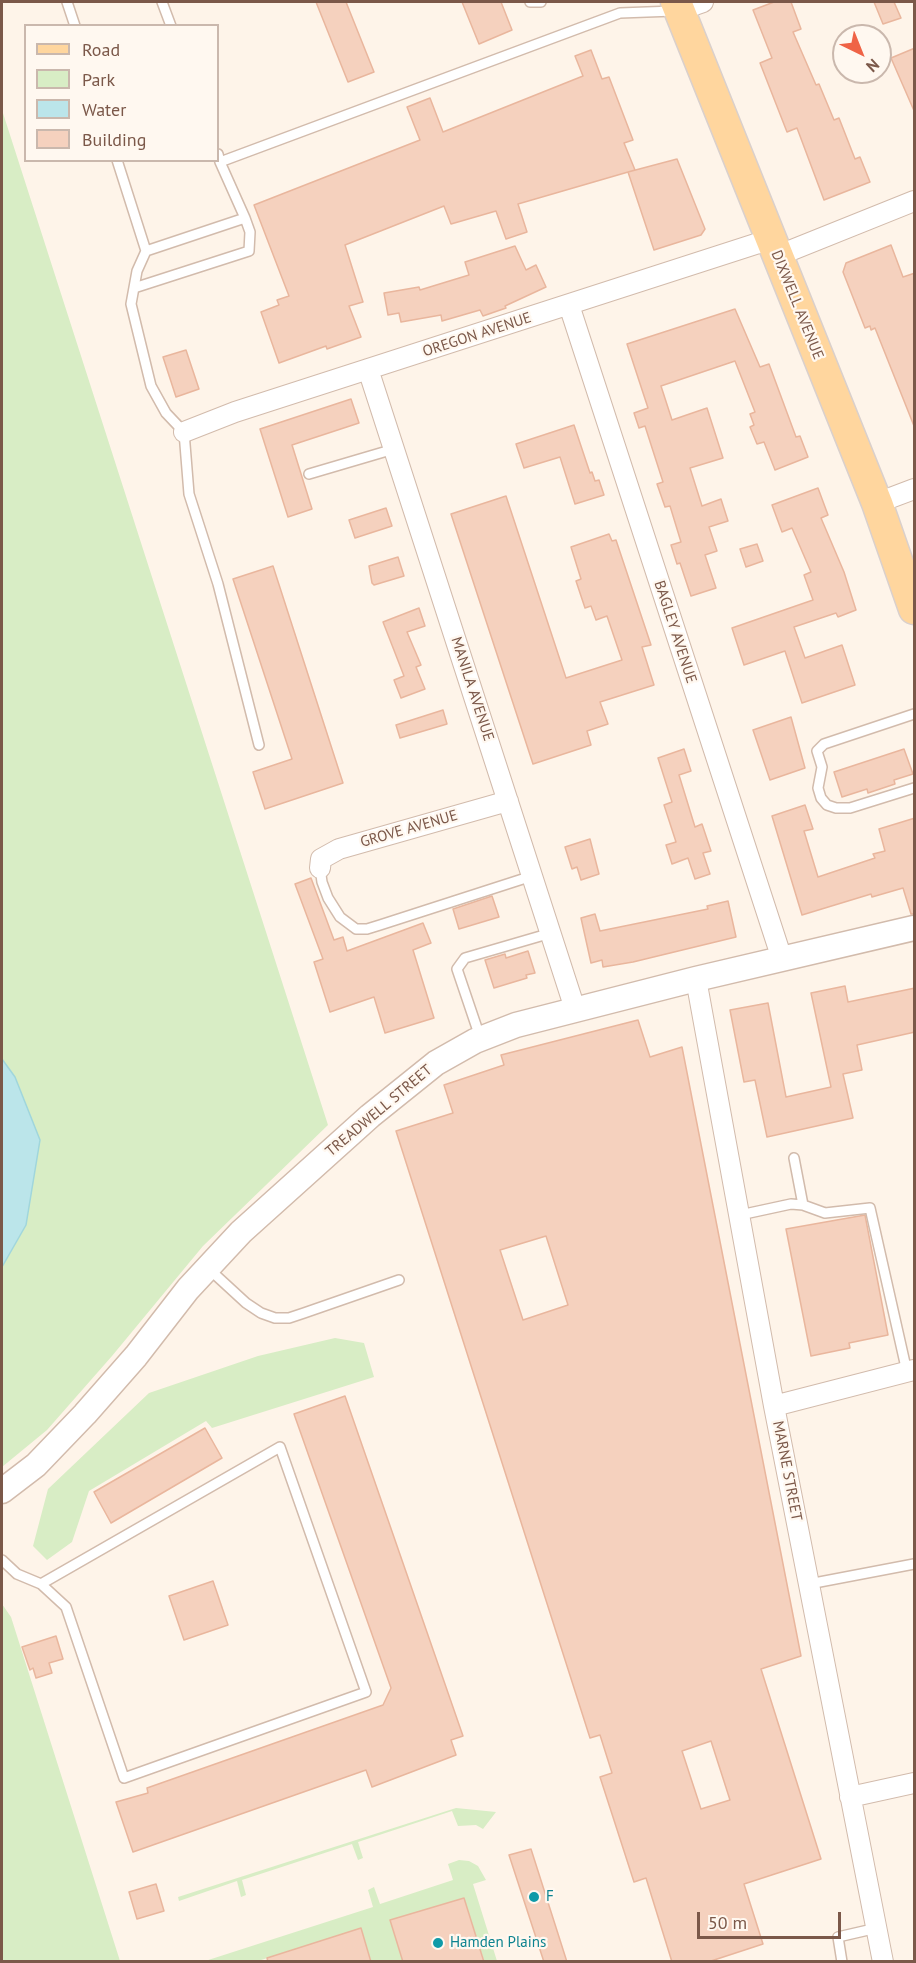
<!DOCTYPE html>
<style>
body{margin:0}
#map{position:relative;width:916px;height:1963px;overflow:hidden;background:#fef4e9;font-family:"PT Sans",sans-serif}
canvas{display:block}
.frame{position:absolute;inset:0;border:3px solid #7b5849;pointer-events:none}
.legend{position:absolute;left:24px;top:24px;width:195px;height:138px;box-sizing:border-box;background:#fff8f0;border:2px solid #cab8ad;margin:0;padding:8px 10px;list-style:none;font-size:18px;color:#7b5849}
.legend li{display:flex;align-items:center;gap:12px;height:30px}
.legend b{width:30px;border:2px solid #cab8ad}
.north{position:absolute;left:832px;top:24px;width:60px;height:60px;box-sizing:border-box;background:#fff8f0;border:2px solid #cab8ad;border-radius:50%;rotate:137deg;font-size:16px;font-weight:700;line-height:24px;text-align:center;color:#7b5849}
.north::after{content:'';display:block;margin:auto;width:21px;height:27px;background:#ef6346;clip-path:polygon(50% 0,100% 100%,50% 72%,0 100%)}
.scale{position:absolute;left:697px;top:1912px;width:144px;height:27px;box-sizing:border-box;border:3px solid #7b5849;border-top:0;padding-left:8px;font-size:18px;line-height:21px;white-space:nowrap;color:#7b5849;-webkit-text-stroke:4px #fff8f0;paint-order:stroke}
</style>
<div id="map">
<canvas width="916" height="1963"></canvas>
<div class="frame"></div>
<ul class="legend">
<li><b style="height:8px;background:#ffd69e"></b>Road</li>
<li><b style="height:16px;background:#d8edc5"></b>Park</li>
<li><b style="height:16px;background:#bbe5ea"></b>Water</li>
<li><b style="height:16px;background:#f5d1be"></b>Building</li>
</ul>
<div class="north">N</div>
<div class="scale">50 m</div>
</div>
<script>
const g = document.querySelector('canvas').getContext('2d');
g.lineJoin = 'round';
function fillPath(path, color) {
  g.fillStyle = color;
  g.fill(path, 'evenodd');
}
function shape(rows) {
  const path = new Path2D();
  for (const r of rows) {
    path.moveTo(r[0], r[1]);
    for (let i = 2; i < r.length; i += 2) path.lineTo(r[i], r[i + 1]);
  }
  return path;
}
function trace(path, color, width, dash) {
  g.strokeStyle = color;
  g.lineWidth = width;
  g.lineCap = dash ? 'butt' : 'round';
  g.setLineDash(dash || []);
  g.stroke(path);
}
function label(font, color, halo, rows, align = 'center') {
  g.font = font + ' "PT Sans",sans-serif';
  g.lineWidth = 4.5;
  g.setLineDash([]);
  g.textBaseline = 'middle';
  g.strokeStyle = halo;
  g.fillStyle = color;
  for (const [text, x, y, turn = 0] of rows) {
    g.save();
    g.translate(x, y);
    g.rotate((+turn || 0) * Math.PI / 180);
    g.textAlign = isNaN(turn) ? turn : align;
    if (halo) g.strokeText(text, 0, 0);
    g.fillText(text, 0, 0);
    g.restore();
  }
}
fillPath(shape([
 [2,110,328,1125,203,1246,112,1356,47,1430,2,1467,2,1267,26,1225,15,1077,2,1059],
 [335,1338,364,1343,374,1377,212,1428,206,1421,89,1491,72,1542,47,1560,33,1546,48,1489,149,1393,258,1356],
 [2,1604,11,1617,120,1961,2,1961],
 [456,1808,496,1812,483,1829,476,1825,458,1826,452,1811,358,1842,363,1858,358,1860,352,1844,242,1880,246,1895,241,1897,237,1881,179,1901,178,1897],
 [459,1860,469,1861,478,1866,486,1880,473,1884,497,1961,484,1961,464,1898,390,1920,403,1961,371,1961,361,1928,258,1961,202,1962,373,1907,368,1890,374,1887,380,1904,453,1880,448,1864]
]), '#d8edc5');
const water = shape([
 [2,1059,15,1077,40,1140,26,1225,2,1267,2,1059]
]);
fillPath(water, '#bbe5ea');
trace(water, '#a0d6dc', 1.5);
const building = shape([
 [316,2,346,2,374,72,348,82,316,2],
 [462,2,501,2,512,30,479,44,462,2],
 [774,2,791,2,801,29,793,32,816,85,819,84,834,120,839,118,855,159,860,157,870,182,824,200,797,128,787,132,760,63,772,58,753,10,774,2],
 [874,2,894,2,901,18,883,24,874,2],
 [915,48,915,113,891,58,915,48],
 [591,50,602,79,609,77,633,140,624,143,635,170,518,204,527,232,506,239,496,211,451,224,444,206,345,245,363,302,349,306,361,337,327,349,326,346,279,363,261,312,279,305,277,300,289,296,254,205,420,140,407,107,430,98,443,132,583,76,575,56,591,50],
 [677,159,705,229,701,235,654,250,628,172,677,159],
 [891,245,903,277,915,273,914,426,875,328,871,330,870,326,865,328,843,272,846,263,891,245],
 [515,246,526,270,536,265,546,287,505,306,506,308,483,316,480,310,442,321,441,315,401,322,399,313,388,315,384,293,419,287,420,290,469,275,465,262,515,246],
 [735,309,760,367,769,364,796,437,800,436,808,457,775,470,764,442,757,444,750,427,754,425,750,414,755,412,735,361,661,386,672,420,707,408,723,458,690,468,702,506,721,499,728,521,709,527,717,551,705,555,716,588,691,596,680,563,677,564,671,545,681,542,670,506,665,507,657,484,663,482,645,426,639,428,634,413,648,408,627,344,735,309],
 [186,350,199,389,176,397,163,357,186,350],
 [351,399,359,423,292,445,312,509,288,517,260,429,351,399],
 [574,425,590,473,592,472,595,481,599,480,604,495,575,504,560,457,524,468,516,444,574,425],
 [818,488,828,515,821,518,844,572,856,610,838,617,836,613,794,627,805,658,842,645,855,685,802,703,785,651,744,665,732,628,813,600,804,575,811,572,792,528,782,532,772,505,818,488],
 [506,496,566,678,622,660,607,616,596,620,591,606,585,608,576,581,581,579,571,547,609,534,612,541,616,540,651,645,642,647,654,685,600,702,608,724,587,731,591,745,533,764,451,514,506,496],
 [386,508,392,526,355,538,349,520,386,508],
 [757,544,763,561,746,567,740,549,757,544],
 [398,557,404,576,374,585,372,583,369,566,398,557],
 [273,566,343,783,265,809,253,772,292,759,233,579,273,566],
 [419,608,425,626,407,632,421,665,416,667,425,689,401,698,394,680,404,676,383,622,419,608],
 [443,710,447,724,400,738,396,725,443,710],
 [791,717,805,768,770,780,753,730,791,717],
 [684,749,691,771,679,775,695,827,702,824,711,851,703,853,710,874,695,879,688,858,672,864,666,845,676,842,664,805,672,802,658,758,684,749],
 [904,749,913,774,894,780,895,784,868,793,867,789,842,797,834,772,904,749],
 [805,805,813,829,804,831,818,877,875,858,873,854,885,851,879,829,915,818,915,914,911,914,903,888,872,897,871,894,802,915,772,816,805,805],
 [590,839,599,874,581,880,577,867,572,869,565,847,590,839],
 [311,878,334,940,343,937,347,951,423,923,431,943,413,950,434,1018,385,1033,374,997,330,1012,314,962,323,959,295,884,311,878],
 [492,896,499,917,459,929,453,909,492,896],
 [728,901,736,937,633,962,603,967,602,960,591,963,581,918,595,914,600,931,708,909,707,906,728,901],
 [528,951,535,973,526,975,527,978,494,988,485,960,505,954,506,958,528,951],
 [845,986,848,1002,915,988,915,1032,857,1045,862,1070,843,1074,853,1118,767,1137,755,1080,744,1082,730,1010,768,1003,786,1097,831,1087,811,993,845,986],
 [638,1020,650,1057,682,1047,801,1656,761,1669,821,1859,744,1884,763,1944,708,1962,672,1962,646,1878,634,1882,600,1777,612,1773,600,1735,590,1738,396,1131,453,1113,444,1085,504,1065,501,1055,638,1020],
 [546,1236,568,1305,523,1320,500,1250,546,1236],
 [711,1741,730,1800,701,1809,682,1751,711,1741],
 [865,1215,888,1335,849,1343,850,1348,811,1356,786,1229,865,1215],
 [345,1396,463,1736,451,1740,456,1755,372,1787,366,1770,133,1852,116,1802,148,1793,147,1788,383,1705,391,1688,294,1414,345,1396],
 [205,1428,222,1458,111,1523,94,1492,205,1428],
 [213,1581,228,1625,184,1640,169,1596,213,1581],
 [56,1636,63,1659,49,1663,52,1673,36,1678,33,1668,30,1670,22,1647,56,1636],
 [531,1849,567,1962,544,1962,509,1855,531,1849],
 [156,1884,164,1911,137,1919,129,1892,156,1884],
 [464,1898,484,1962,403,1962,390,1920,464,1898],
 [361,1928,371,1962,268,1962,267,1958,361,1928]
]);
fillPath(building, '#f5d1be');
trace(building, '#e9b69d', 1.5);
const service = shape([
 [67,2,75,26],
 [162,2,171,26],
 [530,2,541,2],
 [218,154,220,162,620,13,674,11],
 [117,160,146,251,245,218,220,162],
 [146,251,137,271,131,304,151,386,166,413,184,432,189,494,218,584,259,745],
 [134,288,249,251,250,232,245,218],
 [309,474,394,449],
 [914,714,824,744,817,751,822,767,818,788,821,798,827,805,836,808,850,808,914,788],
 [320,868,322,882,328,898,340,917,356,929,367,929,380,925,532,876],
 [480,1037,457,969,465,958,551,933],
 [794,1158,803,1205],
 [740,1215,791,1204,803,1205,825,1213,870,1208,907,1372],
 [209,1269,246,1303,261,1313,275,1318,289,1318,304,1313,399,1280],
 [2,1560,17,1574,41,1584,66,1607,124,1778,366,1692,280,1447,41,1584],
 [809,1584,914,1564],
 [842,1962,838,1937,877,1928]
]);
const minor = shape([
 [680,10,703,2],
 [777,256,914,201],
 [569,305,782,959],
 [368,369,575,1009],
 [184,432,235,412,771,239],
 [877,503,914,489],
 [320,868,321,859,339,849,508,801],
 [696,979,774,1406,883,1962],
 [774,1406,914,1370],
 [850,1797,914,1783]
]);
const tertiary = shape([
 [2,1491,36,1465,85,1414,136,1356,188,1289,241,1232,370,1116,436,1063,475,1041,516,1025,696,979,914,928]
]);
const primary = shape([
 [676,2,877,503,914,609]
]);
trace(service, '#d2bbac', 12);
trace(minor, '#d2bbac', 22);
trace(tertiary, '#d2bbac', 27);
trace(primary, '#dad0cc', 33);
trace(service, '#fff', 9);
trace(minor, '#fff', 20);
trace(tertiary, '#fff', 24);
trace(primary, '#ffd69e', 30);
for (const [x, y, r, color] of [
 [534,1897,6,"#0f9aa8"],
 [438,1943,6,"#0f9aa8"]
]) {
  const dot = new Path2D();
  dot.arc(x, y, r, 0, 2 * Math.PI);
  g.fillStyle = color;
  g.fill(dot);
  trace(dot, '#fff8f0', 2);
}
label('15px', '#7b5849', '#fff8f0', [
 ["DIXWELL AVENUE",797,305,68],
 ["OREGON AVENUE",477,335,-18],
 ["BAGLEY AVENUE",675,632,72],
 ["MANILA AVENUE",472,689,72],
 ["GROVE AVENUE",409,829,-16],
 ["TREADWELL STREET",379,1111,-40],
 ["MARNE STREET",787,1471,79]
]);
label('15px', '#0d838f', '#fff8f0', [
 ["F",546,1897],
 ["Hamden Plains",450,1943]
], 'left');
</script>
